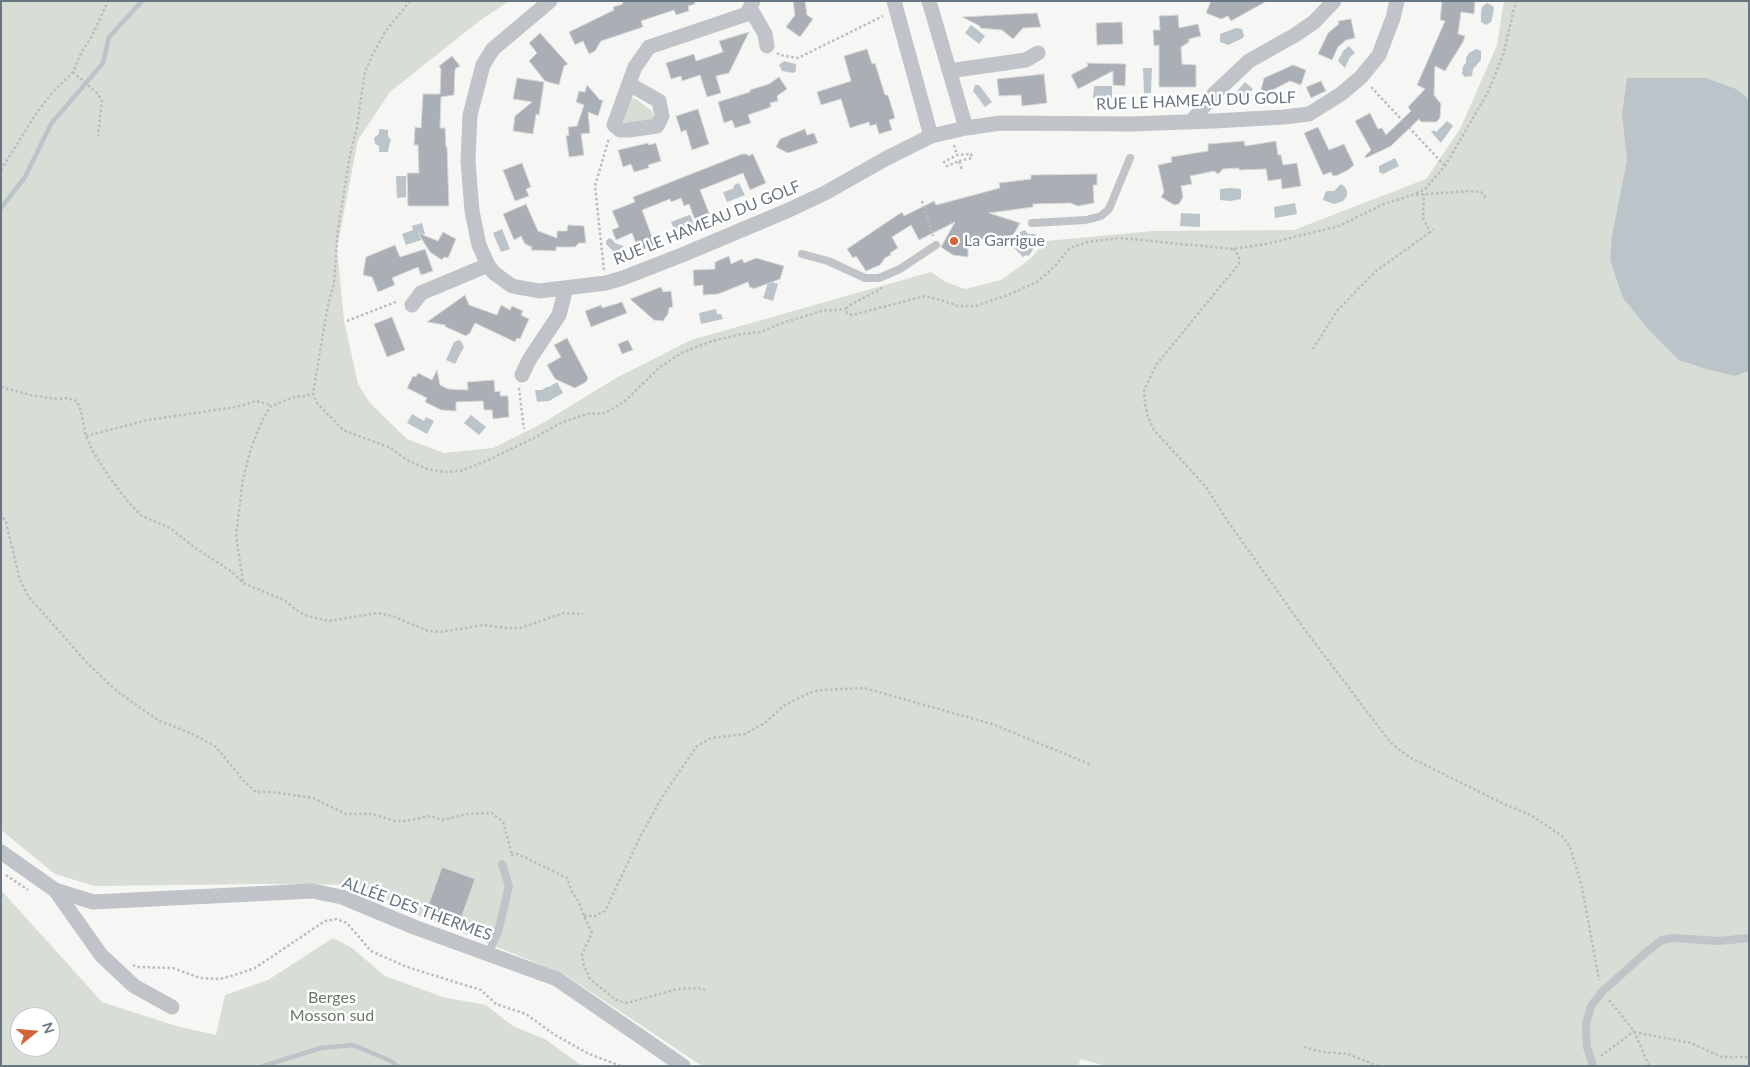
<!DOCTYPE html>
<meta charset="utf-8">
<style>
body{margin:0}
#map{position:relative;width:1750px;height:1067px;overflow:hidden;background:#f6f7f4;font-family:Lato,sans-serif}
canvas{display:block}
.frame{position:absolute;inset:0;border:2px solid #687582;pointer-events:none}
.north{position:absolute;left:10px;top:1007px;width:50px;height:50px;box-sizing:border-box;background:#fff;border:1px solid #c3c8cd;border-radius:50%;rotate:73deg;font-size:14px;font-weight:700;line-height:20px;text-align:center;color:#687582}
.north::after{content:'';display:block;margin:auto;width:18px;height:22px;background:#d36338;clip-path:polygon(50% 0,100% 100%,50% 72%,0 100%)}
</style>
<div id="map">
<canvas width="1750" height="1067"></canvas>
<div class="frame"></div>
<div class="north">N</div>
</div>
<script>
const g = document.querySelector('canvas').getContext('2d');
g.lineJoin = 'round';
function fillPath(path, color) {
  g.fillStyle = color;
  g.fill(path, 'evenodd');
}
function shape(rows) {
  const path = new Path2D();
  for (const r of rows) {
    path.moveTo(r[0], r[1]);
    for (let i = 2; i < r.length; i += 2) path.lineTo(r[i], r[i + 1]);
  }
  return path;
}
function trace(path, color, width, dash) {
  g.strokeStyle = color;
  g.lineWidth = width;
  g.lineCap = dash ? 'butt' : 'round';
  g.setLineDash(dash || []);
  g.stroke(path);
}
function label(font, color, halo, rows, align = 'center') {
  g.font = font + ' Lato,sans-serif';
  g.lineWidth = 5;
  g.setLineDash([]);
  g.textBaseline = 'middle';
  g.strokeStyle = halo;
  g.fillStyle = color;
  for (const [text, x, y, turn = 0] of rows) {
    g.save();
    g.translate(x, y);
    g.rotate((+turn || 0) * Math.PI / 180);
    g.textAlign = isNaN(turn) ? turn : align;
    if (halo) g.strokeText(text, 0, 0);
    g.fillText(text, 0, 0);
    g.restore();
  }
}
fillPath(shape([
 [1,1,509,1,478,22,390,92,358,140,337,248,344,320,358,384,370,403,407,439,444,453,493,448,541,424,616,378,691,340,931,272,946,282,965,289,1001,280,1030,259,1047,241,1152,231,1294,230,1426,179,1460,129,1497,45,1504,1,1749,1,1749,1066,1105,1066,1081,1059,1078,1066,702,1066,564,974,410,912,358,885,264,884,94,886,55,874,1,830],
 [629,97,636,99,652,111,654,117,651,122,626,123,624,121,623,117],
 [1,890,102,1002,176,1026,216,1035,225,995,268,980,333,938,352,948,385,976,443,997,486,1005,513,1026,545,1039,579,1064,586,1066,1,1066],
 [20,1017,50,1017,50,1047,20,1047]
]), '#d8ddd5');
fillPath(shape([
 [1487,3,1493,6,1494,10,1491,22,1486,25,1481,22,1481,13,1482,7],
 [971,25,985,36,979,44,965,33],
 [1236,28,1242,29,1244,36,1243,38,1228,45,1220,42,1220,34],
 [1349,46,1355,53,1350,57,1345,68,1338,61,1343,51],
 [1476,49,1481,51,1481,60,1473,69,1472,76,1465,77,1462,74,1463,66,1466,63,1466,58,1469,53],
 [784,61,796,64,796,71,793,73,782,71,779,65],
 [1143,68,1152,68,1151,93,1144,93],
 [1627,78,1706,78,1736,89,1749,99,1749,371,1735,376,1706,369,1679,360,1650,331,1623,298,1610,260,1612,236,1627,160,1622,114],
 [1245,82,1253,89,1239,103,1232,97],
 [975,85,979,85,992,102,985,107,973,91],
 [1094,86,1112,86,1112,98,1093,98],
 [1447,121,1453,126,1441,143,1431,132,1434,130,1436,132],
 [379,129,388,130,388,136,391,140,389,146,388,152,379,152,379,146,375,144,374,138,379,134],
 [1395,158,1399,166,1383,174,1379,172,1379,166],
 [396,176,406,176,406,197,397,198],
 [739,183,745,195,727,202,723,192,733,189,734,185],
 [1341,184,1345,187,1347,191,1347,196,1343,201,1334,204,1323,200,1325,193,1327,191,1334,191],
 [1230,188,1241,189,1241,199,1230,201,1220,200,1220,189],
 [1295,203,1297,214,1275,218,1274,207],
 [1181,213,1200,214,1200,227,1180,226],
 [689,215,691,216,694,226,676,233,671,222],
 [422,223,425,234,420,236,421,240,406,245,402,234,413,230,412,226],
 [502,229,510,249,501,252,493,233],
 [1025,230,1028,234,1036,234,1035,239,1038,240,1031,253,1028,256,1026,255,1023,257,1013,247,1021,240,1018,236,1020,232],
 [609,238,612,239,615,243,623,246,625,252,619,256,616,254,606,244,606,241],
 [770,281,778,284,773,301,763,298,768,283],
 [716,309,717,314,721,314,723,319,701,324,699,313],
 [459,340,461,341,464,347,455,364,446,360,454,342],
 [557,382,563,393,549,401,537,402,535,390,542,390,546,387,549,387],
 [412,414,424,421,426,417,434,421,427,434,407,423],
 [471,415,486,427,479,435,464,423]
]), '#bbc4c9');
trace(shape([
 [1,208,25,177,51,124,103,63,109,37,142,1],
 [263,1066,321,1048,353,1045,391,1061,397,1066]
]), '#bbc4c9', 4.5);
const building = shape([
 [622,1,695,1,695,4,688,6,689,11,676,15,674,10,641,21,643,27,601,41,595,51,589,54,583,41,575,45,569,32,614,10,613,7,623,4,622,1],
 [793,1,805,1,807,15,813,19,800,37,786,27,795,15,793,1],
 [1211,1,1267,1,1231,21,1228,16,1221,19,1206,13,1211,1],
 [1442,1,1475,1,1474,14,1461,12,1458,34,1465,36,1463,42,1445,71,1435,66,1434,95,1441,104,1440,118,1436,122,1421,122,1419,119,1391,146,1366,158,1365,156,1371,150,1355,121,1370,113,1378,129,1382,128,1386,135,1411,111,1408,107,1425,89,1417,85,1445,21,1440,20,1442,1],
 [1037,13,1041,27,1023,28,1013,39,1002,30,980,28,980,26,962,17,1037,13],
 [1178,15,1179,28,1198,24,1201,36,1189,39,1189,42,1181,47,1182,64,1196,65,1196,87,1159,87,1159,45,1154,46,1153,30,1160,30,1159,16,1178,15],
 [1351,19,1355,38,1346,40,1338,47,1332,60,1318,54,1328,33,1339,24,1338,21,1351,19],
 [1122,22,1123,44,1097,45,1096,23,1122,22],
 [749,32,729,73,716,76,721,93,707,97,700,75,682,81,681,76,671,79,666,63,694,54,696,61,723,52,719,41,749,32],
 [540,33,568,64,564,66,559,85,545,81,529,61,537,53,529,43,540,33],
 [867,49,872,64,875,63,885,95,888,95,895,118,889,120,892,130,879,134,876,124,870,126,869,122,850,128,841,99,821,105,817,92,851,81,844,56,867,49],
 [452,56,460,66,455,69,454,95,441,97,440,128,445,128,446,147,447,147,449,206,408,206,407,173,419,173,418,145,414,145,415,127,421,128,423,94,440,94,441,69,439,66,452,56],
 [1087,63,1126,64,1125,86,1113,85,1113,71,1078,89,1071,75,1088,66,1087,63],
 [1293,65,1306,70,1301,85,1290,81,1259,97,1264,78,1293,65],
 [1044,74,1047,103,1022,106,1021,95,999,96,997,79,1044,74],
 [779,77,787,89,777,96,778,101,770,103,771,107,748,115,751,123,735,128,732,120,724,123,718,102,750,92,750,90,769,84,779,77],
 [517,78,544,82,539,115,536,114,533,134,513,131,515,116,532,102,513,99,517,78],
 [1321,81,1326,91,1311,98,1306,87,1321,81],
 [587,85,600,100,603,100,598,116,588,112,590,133,581,134,584,155,569,157,566,136,569,135,568,127,577,126,584,105,576,102,579,91,585,92,587,85],
 [698,109,709,144,692,150,686,130,681,132,676,116,698,109],
 [1318,127,1329,150,1344,144,1354,165,1348,170,1338,175,1333,176,1331,172,1323,175,1304,133,1318,127],
 [805,129,807,135,814,133,818,143,788,153,776,147,780,139,805,129],
 [1244,141,1245,146,1276,141,1278,155,1281,155,1283,165,1297,163,1301,186,1282,189,1281,179,1268,181,1266,169,1239,170,1239,168,1223,169,1218,174,1214,171,1190,176,1192,184,1181,186,1183,197,1179,204,1174,205,1161,197,1164,192,1158,165,1172,162,1171,157,1208,151,1208,144,1244,141],
 [648,143,649,145,656,143,661,161,648,165,649,168,634,172,631,164,623,167,618,150,648,143],
 [742,154,747,154,748,156,753,154,766,183,750,190,743,173,700,190,713,223,698,228,689,204,684,206,681,198,671,202,670,199,642,210,655,245,639,251,632,233,616,240,612,230,619,227,612,211,635,202,633,197,742,154],
 [522,163,531,187,526,189,529,196,515,201,503,170,522,163],
 [1097,174,1097,185,1093,185,1094,203,1078,206,1070,203,1033,204,1033,207,989,213,1020,223,1015,232,1003,246,993,245,982,239,968,243,968,257,953,255,941,247,955,222,919,240,911,225,892,237,898,248,890,253,891,255,885,258,880,265,866,271,856,256,853,258,847,249,902,212,904,216,934,201,936,205,1000,188,999,183,1031,179,1031,175,1097,174],
 [526,204,538,231,557,238,557,231,567,231,568,225,584,226,586,243,579,243,575,247,556,247,556,251,531,250,532,247,525,244,521,236,514,240,503,214,526,204],
 [443,232,456,239,448,258,444,257,442,260,430,252,418,233,438,241,443,232],
 [395,245,400,257,425,249,433,271,421,275,418,267,392,278,395,285,378,292,372,277,363,275,366,257,395,245],
 [729,256,731,264,742,259,744,263,756,258,784,266,780,279,753,289,752,287,750,288,748,282,718,294,703,295,703,285,694,286,693,270,715,269,715,262,729,256],
 [661,287,663,292,671,291,673,307,669,308,668,314,663,321,654,320,630,299,661,287],
 [465,295,469,305,497,315,501,305,510,310,512,306,523,311,521,315,529,319,520,339,517,338,515,342,475,323,470,333,466,336,446,327,445,325,427,322,465,295],
 [622,302,627,313,591,327,585,311,601,305,602,308,622,302],
 [392,317,405,350,387,357,374,324,392,317],
 [567,338,588,378,586,382,575,388,555,379,547,365,561,357,554,345,567,338],
 [628,340,633,350,622,354,618,344,628,340],
 [437,370,440,385,448,389,468,390,467,382,494,380,495,392,500,391,500,396,508,396,509,417,493,419,492,410,484,410,483,401,456,402,456,411,441,410,425,402,427,398,407,388,413,376,416,377,418,373,432,380,437,370],
 [442,867,475,879,459,924,426,912,442,867]
]);
fillPath(building, '#a9afb5');
trace(building, '#d8d8d6', 1);
trace(shape([
 [410,1,385,32,372,56,365,72,357,127,350,155,338,229,334,282,327,310,313,394,317,403,343,430,391,448,407,460,427,469,445,472,460,471,482,463,532,439,563,422,587,414,605,413,624,402,660,367,683,352,712,341,742,334,760,332,785,322,822,311,846,309],
 [777,53,780,55,798,58,883,16],
 [73,72,98,94,102,101,98,136],
 [1371,87,1445,166],
 [954,145,957,155],
 [959,161,972,158,971,154,957,155,944,162,947,166,959,161,962,170],
 [1,170,37,112,52,93,73,72,82,51,92,36,108,1],
 [1416,193,1424,190,1445,166,1488,92,1503,55,1516,1],
 [922,201,933,236],
 [1429,233,1434,229],
 [1233,249,1236,251,1239,258,1239,264,1156,365,1144,391,1145,404,1148,417,1154,430,1206,487,1229,523,1305,630,1391,743,1409,757,1504,804,1531,815,1562,836,1570,847,1582,887,1599,980],
 [604,270,595,186,609,138],
 [881,287,881,289,848,306,846,309,847,313,852,315,925,296,941,300,958,306,975,306,1008,295,1037,282,1055,266,1070,248,1088,242,1119,238,1233,249,1266,244,1339,226,1384,204,1413,195,1470,191,1481,192,1486,198],
 [347,321,398,301],
 [1313,349,1337,311,1376,271,1429,233,1428,228,1423,218,1424,194],
 [1,387,31,395,56,399,67,398,77,401,81,411,86,436,92,450,110,478,129,503,142,516,170,528,194,547,232,572,243,583,284,600,296,610,307,616,329,621,377,613,393,616,428,631,440,632,484,625,507,628,520,628,564,613,583,614],
 [519,388,524,429],
 [86,436,148,420,236,407,256,401,267,404,271,406],
 [1,513,6,522,20,580,28,596,89,665,118,692,142,709,160,721,193,734,216,747,244,781,256,792,272,792,313,798,346,814,372,814,395,821,405,821,431,816,442,820,467,814,492,813,503,822,512,854],
 [243,581,236,536,243,479,251,448,263,419,271,406,294,397,304,396,313,394],
 [511,855,518,854,567,878,572,892,579,902,584,916,592,933,582,954,584,966,590,979,616,1000,627,1003,677,989,698,988,706,990],
 [6,875,28,890],
 [584,916,595,916,605,911,641,835,662,797,697,746,711,738,745,734,765,723,783,706,809,693,821,690,864,688,992,724,1092,765],
 [133,965,137,967,173,968,200,978,220,979,238,974,255,968,325,921,336,919,347,923,371,951,407,967,481,990,496,1004,526,1014,555,1035,589,1054,621,1066],
 [1609,1000,1634,1031,1649,1066],
 [1634,1032,1691,1043,1722,1057,1749,1057],
 [1304,1047,1323,1052,1348,1054,1378,1066],
 [1601,1056,1634,1031]
]), '#babcbf', 2.5, [2.5, 2.5]);
trace(shape([
 [1032,223,1086,220,1101,216,1109,209,1130,158],
 [802,254,828,261,865,278,879,278,900,269,936,245],
 [488,954,498,932,509,886,502,864],
 [1593,1066,1587,1047,1586,1024,1591,1006,1602,992,1644,954,1662,940,1673,938,1719,941,1749,938]
]), '#c0c3c7', 8);
trace(shape([
 [550,1,493,49,483,65,470,115,468,161,472,211,479,245,488,265,494,273,512,286,539,291,606,283,623,278,682,255,789,210,825,193,887,158,931,136,966,128,1001,123,1131,124,1214,121,1284,117,1309,114,1341,94,1361,77,1379,55,1393,18,1397,1],
 [894,1,931,136],
 [929,1,966,128],
 [750,8,765,34,767,46],
 [949,71,1026,60,1038,53],
 [629,84,659,101,662,116,657,126,629,130,620,130,614,125,635,67,649,47,747,14,753,1],
 [1192,121,1214,94,1249,61,1295,35,1314,22,1334,1],
 [412,305,421,293,488,265],
 [522,375,529,360,559,315,566,288],
 [1,852,55,890,93,902,312,891,342,897,414,927,557,979,683,1066],
 [55,890,101,955,134,986,172,1007]
]), '#c0c3c7', 15);
for (const [x, y, r, color] of [
 [954,241,5,"#d36338"]
]) {
  const dot = new Path2D();
  dot.arc(x, y, r, 0, 2 * Math.PI);
  g.fillStyle = color;
  g.fill(dot);
  trace(dot, '#fff', 2);
}
label('16px', '#687582', '#fff', [
 ["RUE LE HAMEAU DU GOLF",1196,101,-2],
 ["RUE LE HAMEAU DU GOLF",707,223,-22],
 ["ALLÉE DES THERMES",417,909,20]
]);
label('16px', '#687582', '#fff', [
 ["La Garrigue",964,241]
], 'left');
label('16px', '#6a7a67', '#fff', [
 ["Berges",332,998],
 ["Mosson sud",332,1016]
]);
</script>
